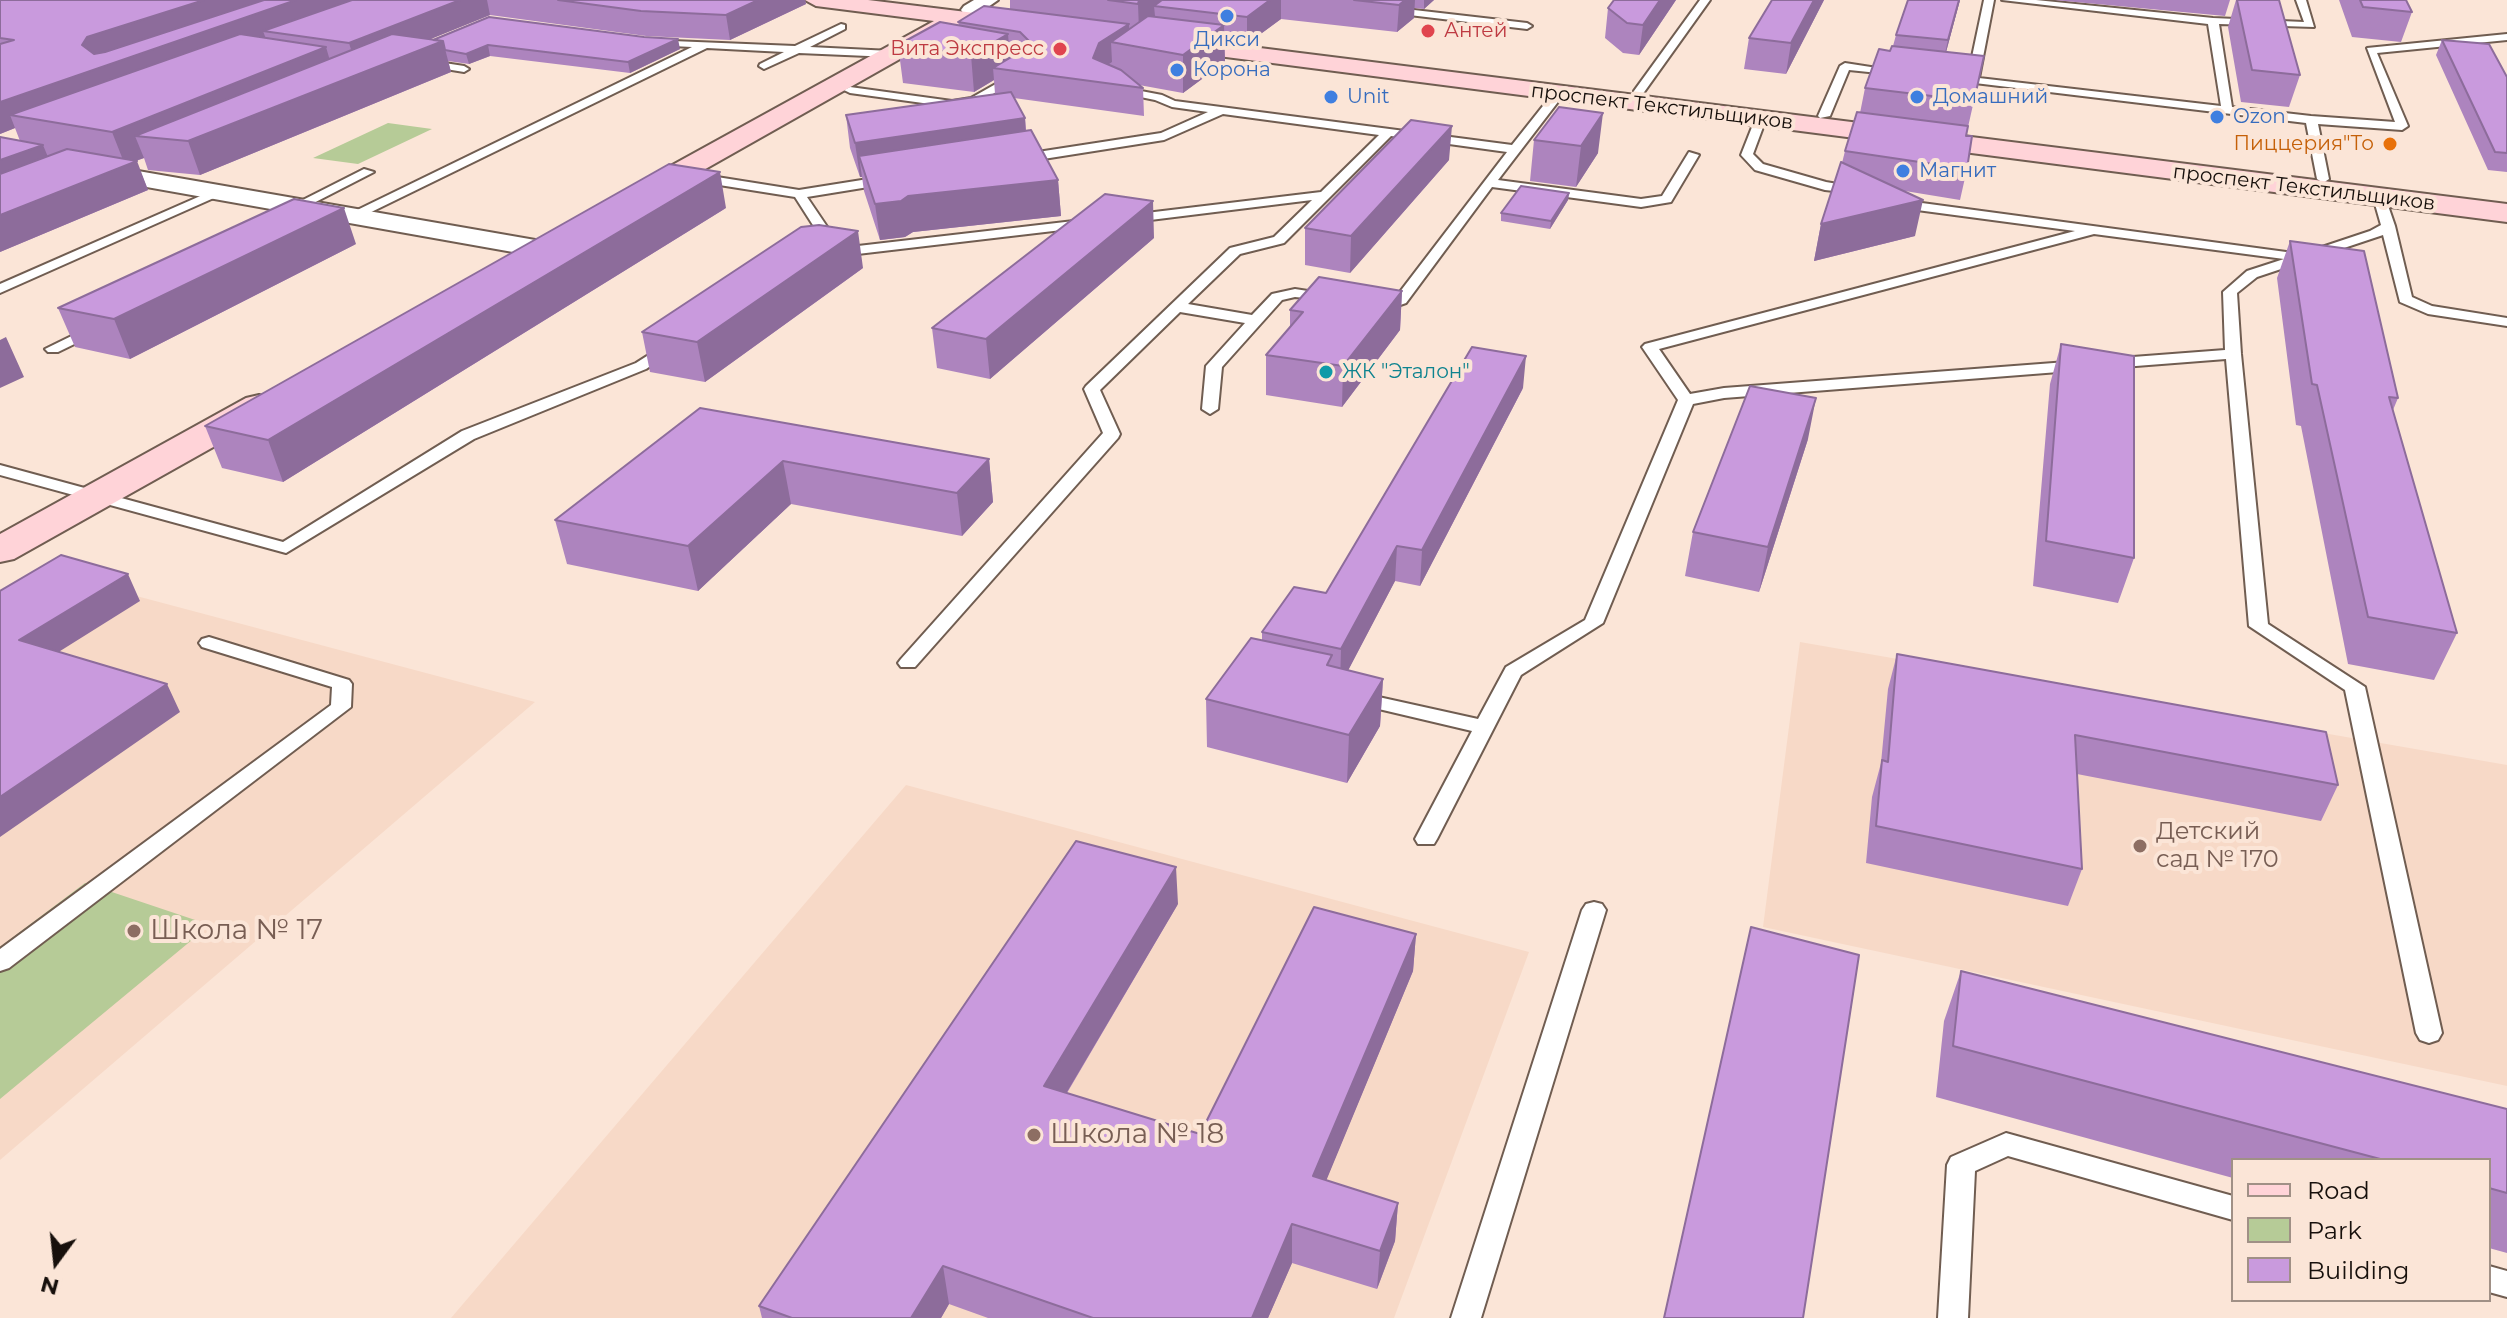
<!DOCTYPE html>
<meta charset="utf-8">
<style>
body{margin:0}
#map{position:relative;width:2507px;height:1318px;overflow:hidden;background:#fbe5d7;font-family:Montserrat,sans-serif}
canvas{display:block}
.legend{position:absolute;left:2231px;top:1158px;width:260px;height:144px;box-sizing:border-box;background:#fbe5d7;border:2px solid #a09086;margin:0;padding:10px 14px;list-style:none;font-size:24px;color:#17100c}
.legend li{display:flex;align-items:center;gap:16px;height:40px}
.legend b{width:40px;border:2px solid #a09086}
.north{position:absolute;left:16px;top:1222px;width:80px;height:80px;-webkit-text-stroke:6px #fbe5d7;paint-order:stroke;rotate:195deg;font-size:22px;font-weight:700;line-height:32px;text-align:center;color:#17100c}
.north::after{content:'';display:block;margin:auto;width:28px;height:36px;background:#17100c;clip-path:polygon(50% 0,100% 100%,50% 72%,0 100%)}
</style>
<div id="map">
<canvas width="2507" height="1318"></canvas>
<ul class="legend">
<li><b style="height:10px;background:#ffd3d8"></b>Road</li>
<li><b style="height:22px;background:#b6cb97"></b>Park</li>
<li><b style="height:22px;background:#c99add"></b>Building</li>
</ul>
<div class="north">N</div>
</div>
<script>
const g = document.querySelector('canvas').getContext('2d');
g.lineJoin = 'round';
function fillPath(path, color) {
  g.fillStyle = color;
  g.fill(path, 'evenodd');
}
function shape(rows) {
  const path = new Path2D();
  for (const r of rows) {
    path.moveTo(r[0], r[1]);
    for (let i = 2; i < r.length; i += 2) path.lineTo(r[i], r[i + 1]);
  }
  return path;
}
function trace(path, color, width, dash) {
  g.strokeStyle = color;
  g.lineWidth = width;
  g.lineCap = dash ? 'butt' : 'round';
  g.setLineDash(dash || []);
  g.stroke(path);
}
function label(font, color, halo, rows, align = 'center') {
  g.font = font + ' Montserrat,sans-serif';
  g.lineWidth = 8;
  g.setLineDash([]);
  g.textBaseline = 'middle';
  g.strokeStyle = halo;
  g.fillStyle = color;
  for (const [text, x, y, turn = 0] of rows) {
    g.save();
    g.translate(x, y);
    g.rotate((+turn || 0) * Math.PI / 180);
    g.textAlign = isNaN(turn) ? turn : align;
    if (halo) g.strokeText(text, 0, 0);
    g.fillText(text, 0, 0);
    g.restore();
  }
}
fillPath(shape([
 [50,573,535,702,0,1160,0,603],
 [1800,642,2507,765,2507,1086,1763,927],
 [906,785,1529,952,1394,1318,451,1318]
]), '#f7d9c7');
fillPath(shape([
 [388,123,432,129,358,164,313,158],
 [85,883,210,925,0,1099,0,947]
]), '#b6cb97');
const lane = shape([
 [1700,0,1710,0,1642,95,1634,95,1634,91,1700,0],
 [1984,0,1994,0,1979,78,2221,106,2208,24,2002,0,2036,0,2213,18,2304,22,2296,0,2306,0,2314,27,2219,24,2232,107,2311,116,2395,122,2367,48,2507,34,2507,40,2377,53,2408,126,2402,130,2318,124,2329,179,2323,183,2317,179,2306,123,1950,80,1948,78,1954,75,1968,76,1984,0],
 [1388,7,1527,23,1532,26,1527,29,1384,12,1383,10,1388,7],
 [841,24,845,25,845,29,810,47,891,51,896,54,891,57,799,53,764,69,759,66,760,64,784,52,707,48,359,218,347,215,692,47,652,45,648,44,648,40,795,46,841,24],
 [425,60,464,66,469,69,464,72,421,65,420,63,425,60],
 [1845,63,1903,72,1898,75,1849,70,1830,116,1820,118,1818,116,1840,66,1845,63],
 [1017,72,1021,73,1021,77,978,103,952,107,850,93,844,90,850,87,952,101,971,98,1017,72],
 [1120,87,1162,95,1175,101,1512,145,1554,92,1558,91,1564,94,1498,180,1641,199,1662,196,1689,152,1699,155,1671,202,1641,207,1492,187,1406,303,1386,310,1370,305,1396,297,1507,152,1391,136,1284,243,1240,254,1188,304,1252,315,1272,294,1295,289,1334,295,1334,301,1295,297,1282,300,1222,367,1218,409,1210,414,1202,409,1206,366,1245,323,1180,312,1100,390,1120,434,1118,438,915,667,901,667,898,663,901,659,1103,433,1084,389,1086,386,1230,248,1274,237,1312,200,1126,223,1119,219,1121,216,1321,192,1379,135,1223,114,1164,140,1018,163,1012,159,1018,155,1161,133,1208,112,1172,107,1155,100,1116,92,1116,88,1120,87],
 [1756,117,1766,119,1753,154,1763,164,1826,182,1861,188,1861,194,1825,190,1755,170,1741,155,1756,117],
 [364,169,374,172,302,209,291,206,364,169],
 [698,174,799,190,887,176,893,180,887,184,807,197,832,234,813,249,806,245,818,233,795,197,694,181,692,178,698,174],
 [214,190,225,193,0,293,0,284,214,190],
 [2379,193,2385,197,2395,226,2412,297,2432,306,2507,318,2507,326,2428,314,2400,302,2383,235,2257,277,2237,293,2241,354,2268,624,2365,687,2442,1033,2438,1040,2429,1043,2420,1040,2416,1033,2345,690,2249,626,2226,359,1724,398,1693,404,1603,623,1521,675,1437,839,1434,844,1418,844,1415,839,1472,731,1349,702,1346,698,1356,692,1478,719,1506,667,1585,620,1678,400,1642,347,1645,344,2075,231,1917,210,1915,207,1922,203,2301,254,2370,231,2381,225,2373,197,2379,193],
 [2094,234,2284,259,2247,271,2223,292,2225,350,1724,388,1690,394,1659,349,2094,234],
 [1091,219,1096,220,1096,226,832,257,825,253,832,249,1091,219],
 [96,324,101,325,101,331,58,352,48,352,45,349,96,324],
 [669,342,674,344,674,350,646,369,474,439,286,553,0,475,0,465,283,542,462,431,636,363,669,342],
 [209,637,349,680,352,684,351,707,9,968,0,971,0,949,331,705,332,687,202,647,199,643,202,639,209,637],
 [1594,902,1602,904,1606,910,1481,1318,1451,1318,1582,910,1586,904,1594,902],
 [2006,1133,2233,1196,2233,1220,2008,1156,1975,1171,1968,1318,1938,1318,1947,1165,1951,1157,2006,1133],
 [2489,1266,2507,1271,2507,1297,2489,1292,2489,1266]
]);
const street = shape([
 [974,0,998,0,978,14,964,14,961,10,964,6,974,0],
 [0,147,541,241,551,243,555,249,551,255,541,257,0,161,0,147]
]);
const secondary = shape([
 [805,0,868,0,1024,19,1035,26,1024,33,960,25,647,202,637,204,627,202,623,196,627,190,934,21,816,6,805,0],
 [1164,36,2507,204,2507,222,1156,48,1152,43,1156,38,1164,36],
 [259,395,272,398,277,406,272,414,14,559,0,562,0,534,246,398,259,395]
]);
trace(lane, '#705d51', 4);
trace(street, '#705d51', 4);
trace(secondary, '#705d51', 4);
fillPath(lane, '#fff');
fillPath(street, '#fff');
fillPath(secondary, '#ffd3d8');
fillPath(shape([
 [0,0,805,0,806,4,730,40,646,36,490,15,430,39,680,49,630,73,490,56,469,64,448,61,451,72,200,175,148,170,144,158,136,161,148,190,0,252,20,141,15,128,0,134],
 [1010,0,1434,0,1424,9,1414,8,1414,18,1397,32,1281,19,1247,44,1224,41,1225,62,1183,93,1139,85,1143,88,1144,116,1014,98,1025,118,1026,131,1058,180,1061,216,913,232,905,237,880,240,864,191,862,177,860,177,850,148,846,115,995,94,994,80,974,92,903,83,898,45,959,25,958,22,1010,9],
 [1676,0,1639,55,1623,53,1605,38,1608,8],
 [1772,0,1824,0,1786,74,1744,69,1749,38],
 [1960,0,1946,52,1984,56,1966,136,1967,169,1960,200,1905,191,1915,236,1814,261,1821,224,1842,163,1845,151,1860,113,1865,88,1893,46,1896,35],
 [2054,0,2230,0,2225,16],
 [2236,0,2279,0,2300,75,2289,107,2241,102,2228,27],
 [2339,0,2406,0,2412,12,2401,42,2352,37],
 [2442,40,2507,77,2507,172,2488,170,2436,55],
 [1559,107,1598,153,1576,187,1530,181,1534,140],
 [1449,160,1350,273,1305,265,1305,228],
 [1569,193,1568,200,1550,229,1501,221,1501,213],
 [726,208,283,482,222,468,205,426],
 [1154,238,990,379,937,368,932,328],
 [2290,241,2398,398,2393,410,2457,633,2434,680,2348,664,2301,426,2296,425,2277,278],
 [356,244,130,359,75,347,58,308],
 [863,268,705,382,650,372,642,332],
 [1402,291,1400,330,1342,407,1266,395,1266,355,1290,327,1290,310],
 [2061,344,2134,558,2118,603,2033,586,2050,384],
 [1523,388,1420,586,1395,581,1348,670,1383,679,1380,726,1347,783,1207,747,1206,699,1262,640,1262,632,1326,593],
 [700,408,989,459,993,502,962,536,791,504,698,591,567,564,555,520],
 [1808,439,1759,592,1685,576,1693,532],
 [1897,654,2338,785,2321,821,2077,774,2082,869,2068,906,1866,863,1872,797,1881,763,1888,689],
 [1178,904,1067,1093,1200,1134,1416,934,1413,971,1326,1180,1398,1203,1395,1241,1377,1289,1292,1263,1268,1318,988,1318,949,1304,941,1318,762,1318,759,1306],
 [1961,971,2507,1109,2507,1253,2489,1248,2489,1160,2233,1160,2233,1178,1936,1097,1944,1021]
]), '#ad84be');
fillPath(shape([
 [204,0,373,0,263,31,266,39,10,115,15,128,0,134,0,102,87,37],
 [460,0,487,0,490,15,357,69,349,43],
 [758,0,805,0,806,4,730,40,726,15],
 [1139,0,1179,0,1154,6,1155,16,1139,31,1138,4],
 [1270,0,1281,0,1281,19,1247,44,1247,17],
 [1405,0,1415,0,1414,18,1397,32,1399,5],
 [1424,0,1434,0,1424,9],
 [1660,0,1676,0,1639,55,1643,25],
 [1814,0,1824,0,1786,74,1791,43],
 [1959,0,1960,0,1941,71,1948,40],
 [1129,24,1130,46,1111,42,1112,62,1100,70,1093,58,1099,43],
 [1224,25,1225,62,1183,93,1183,55],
 [1008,34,1011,71,993,68,994,80,974,92,971,55],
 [678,39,680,49,630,73,628,62],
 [443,41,451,72,200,175,188,141],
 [488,45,490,56,469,64,466,54],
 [326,47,335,78,135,136,144,158,135,161,137,161,148,190,0,252,0,215,125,165,112,132],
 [1603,113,1598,153,1576,187,1581,146],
 [1025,118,1027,151,859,156,862,177,860,177,855,143],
 [1452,126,1449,160,1350,273,1351,236],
 [43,145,55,174,0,195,0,160],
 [720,172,726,208,283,482,268,440],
 [1058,180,1061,216,913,232,905,237,880,240,875,204,908,196],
 [1569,193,1568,200,1550,229,1551,221],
 [1923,200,1915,236,1814,261,1821,224],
 [1153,201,1154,238,990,379,986,339],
 [344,208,356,244,130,359,114,319],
 [858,231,863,268,705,382,697,342],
 [1402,291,1400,330,1342,407,1343,366],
 [6,337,24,377,0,388,0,340],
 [1526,356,1523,388,1420,586,1422,550],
 [1816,398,1808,439,1759,592,1768,547],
 [989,459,993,502,962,536,957,493],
 [783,461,791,504,698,591,688,546],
 [1397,546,1395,581,1340,686,1341,649],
 [128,574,140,601,33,668,19,640],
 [1383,679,1380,726,1347,783,1349,735],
 [167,684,180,712,0,837,0,797],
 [1176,867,1178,904,1048,1124,1044,1086],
 [1416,934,1413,971,1312,1215,1313,1176],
 [1398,1203,1395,1241,1377,1289,1380,1251],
 [1292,1224,1292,1263,1268,1318,1252,1318],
 [943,1266,949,1304,941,1318,911,1318]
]), '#8d6c9b');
const building = shape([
 [0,0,204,0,87,37,82,45,94,54,105,52,264,0,296,0,0,102,0,44,14,40,0,38,0,0],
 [352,0,460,0,349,43,263,31,352,0],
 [558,0,758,0,726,15,641,11,558,0],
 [1108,0,1139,0,1138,4,1108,0],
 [1162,0,1270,0,1247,17,1154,6,1162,0],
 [1354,0,1405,0,1399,5,1354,0],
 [1614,0,1660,0,1643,25,1627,23,1608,8,1614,0],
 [1772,0,1814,0,1791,43,1749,38,1772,0],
 [1908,0,1959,0,1948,40,1896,35,1908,0],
 [2237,0,2279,0,2300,75,2252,70,2237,0],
 [2360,0,2406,0,2412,12,2363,7,2360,0],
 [984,6,1129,24,1099,43,1093,58,1121,70,1143,88,993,68,1030,46,1030,42,1020,32,958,22,984,6],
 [1148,16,1224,25,1183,55,1111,42,1148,16],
 [489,17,644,37,678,39,628,62,488,45,466,54,445,50,443,41,433,40,489,17],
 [940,22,1008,34,971,55,898,45,940,22],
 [240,34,326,47,112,132,10,115,240,34],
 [392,34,443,41,188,141,135,136,392,34],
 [2442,40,2489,44,2507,77,2507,153,2495,152,2442,40],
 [1892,46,1984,56,1974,101,1865,88,1879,49,1890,51,1892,46],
 [1011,92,1025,118,855,143,846,115,1011,92],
 [1559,107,1603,113,1581,146,1534,140,1559,107],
 [1857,112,1968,126,1966,136,1972,136,1967,169,1845,151,1857,112],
 [1411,120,1452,126,1351,236,1305,228,1411,120],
 [1031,130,1058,180,908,196,901,201,875,204,859,156,1031,130],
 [0,137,43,145,0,160,0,137],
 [67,149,137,161,0,215,0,174,67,149],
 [1841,162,1923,200,1821,224,1841,162],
 [669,164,720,172,268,440,205,426,669,164],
 [1521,186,1569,193,1551,221,1501,213,1521,186],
 [1105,194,1153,201,986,339,932,328,1105,194],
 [294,199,344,208,114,319,58,308,294,199],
 [819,225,858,231,697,342,642,332,801,227,819,225],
 [2290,241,2364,251,2398,398,2389,397,2457,633,2368,617,2317,385,2312,384,2290,241],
 [1319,277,1402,291,1343,366,1266,355,1303,312,1290,310,1319,277],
 [2061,344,2134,356,2134,558,2046,541,2061,344],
 [1472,347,1526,356,1422,550,1397,546,1341,649,1262,632,1294,587,1326,593,1472,347],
 [1750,386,1816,398,1768,547,1693,532,1750,386],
 [700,408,989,459,957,493,783,461,688,546,555,520,700,408],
 [61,555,128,574,19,640,167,684,0,797,0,591,61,555],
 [1251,638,1332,655,1327,665,1383,679,1349,735,1206,699,1251,638],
 [1897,654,2326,732,2338,785,2075,735,2082,869,1876,826,1882,760,1888,762,1897,654],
 [1076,841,1176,867,1044,1086,1200,1134,1314,907,1416,934,1313,1176,1398,1203,1380,1251,1292,1224,1252,1318,1093,1318,943,1266,911,1318,792,1318,759,1306,1076,841],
 [1751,927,1859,955,1803,1318,1664,1318,1751,927],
 [1961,971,2507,1109,2507,1193,2489,1188,2489,1160,2384,1160,1953,1046,1961,971]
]);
fillPath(building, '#c99add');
trace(building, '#8d6c9b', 2);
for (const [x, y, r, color] of [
 [1227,16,8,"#3f7fe0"],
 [1428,31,8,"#e0444e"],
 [1060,49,8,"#e0444e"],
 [1177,70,8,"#3f7fe0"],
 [1331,97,8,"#3f7fe0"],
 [1917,97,8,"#3f7fe0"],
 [2217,117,8,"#3f7fe0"],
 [2390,144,8,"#e8710a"],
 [1903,171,8,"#3f7fe0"],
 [1326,372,8,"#0f9aa8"],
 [2140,846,8,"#8d6e63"],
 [134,931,8,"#8d6e63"],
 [1034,1135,8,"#8d6e63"]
]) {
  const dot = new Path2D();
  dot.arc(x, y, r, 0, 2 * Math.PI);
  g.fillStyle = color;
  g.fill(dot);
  trace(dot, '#fbe5d7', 3);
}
label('20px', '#be3a42', '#fbe5d7', [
 ["Антей",1444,31],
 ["Вита Экспресс",1044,49,"right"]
], 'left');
label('20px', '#366cbe', '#fbe5d7', [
 ["Дикси",1227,40,"center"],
 ["Корона",1193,70],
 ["Unit",1347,97],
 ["Домашний",1933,97],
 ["Ozon",2233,117],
 ["Магнит",1919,171]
], 'left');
label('20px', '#17100c', '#fbe5d7', [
 ["проспект Текстильщиков",1662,107,7],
 ["проспект Текстильщиков",2304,188,7]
]);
label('20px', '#c56008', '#fbe5d7', [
 ["Пиццерия\"То",2374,144]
], 'right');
label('20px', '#0d838f', '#fbe5d7', [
 ["ЖК \"Эталон\"",1342,372]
], 'left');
label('24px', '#785e54', '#fbe5d7', [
 ["Детский",2156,832],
 ["сад № 170",2156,860]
], 'left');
label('28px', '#785e54', '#fbe5d7', [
 ["Школа № 17",150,931],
 ["Школа № 18",1050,1135]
], 'left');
</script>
